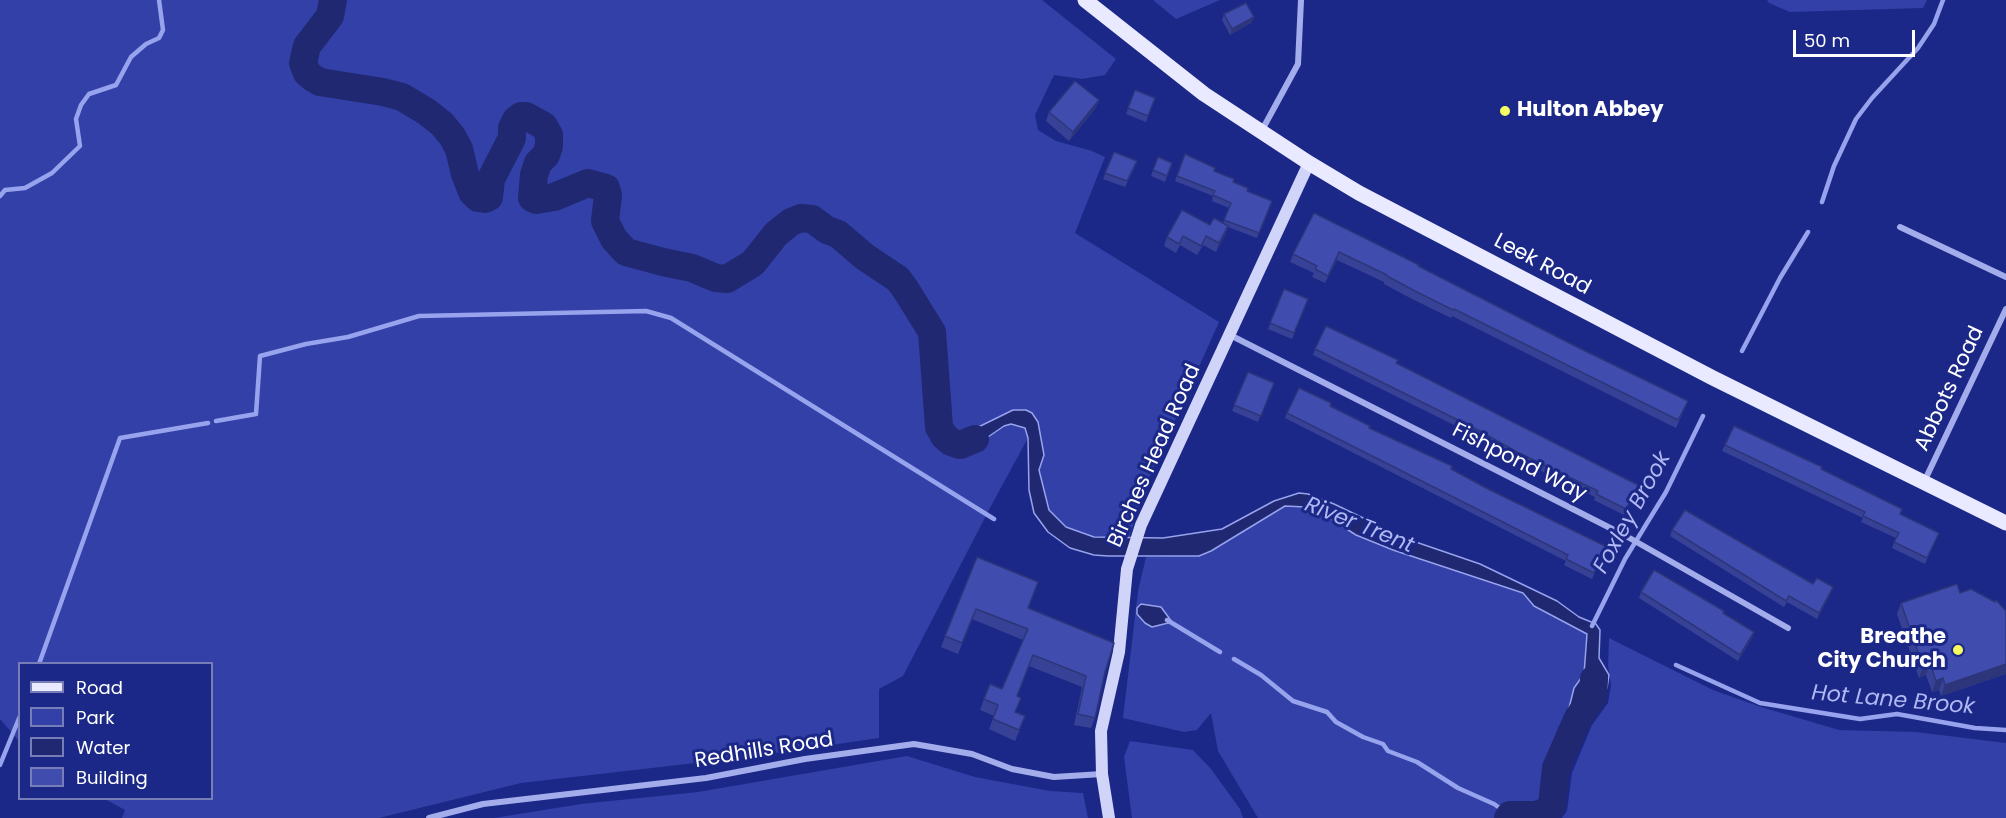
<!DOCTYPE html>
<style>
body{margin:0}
#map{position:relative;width:2006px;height:818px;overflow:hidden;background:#1c2887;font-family:Poppins,sans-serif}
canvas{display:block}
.legend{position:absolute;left:18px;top:662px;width:195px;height:138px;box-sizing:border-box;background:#1c2887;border:2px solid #777eb7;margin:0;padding:8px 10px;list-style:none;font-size:18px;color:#fff}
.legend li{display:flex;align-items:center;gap:12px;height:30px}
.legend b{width:30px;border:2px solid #777eb7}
.scale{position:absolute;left:1793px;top:30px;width:122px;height:27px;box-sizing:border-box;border:3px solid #fff;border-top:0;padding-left:8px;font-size:18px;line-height:21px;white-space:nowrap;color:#fff;-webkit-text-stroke:4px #1c2887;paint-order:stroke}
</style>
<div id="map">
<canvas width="2006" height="818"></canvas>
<ul class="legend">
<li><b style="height:8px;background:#e9eaff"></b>Road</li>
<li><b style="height:16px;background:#3240a7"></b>Park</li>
<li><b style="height:16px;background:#1f2870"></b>Water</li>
<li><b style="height:16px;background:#404dae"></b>Building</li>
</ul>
<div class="scale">50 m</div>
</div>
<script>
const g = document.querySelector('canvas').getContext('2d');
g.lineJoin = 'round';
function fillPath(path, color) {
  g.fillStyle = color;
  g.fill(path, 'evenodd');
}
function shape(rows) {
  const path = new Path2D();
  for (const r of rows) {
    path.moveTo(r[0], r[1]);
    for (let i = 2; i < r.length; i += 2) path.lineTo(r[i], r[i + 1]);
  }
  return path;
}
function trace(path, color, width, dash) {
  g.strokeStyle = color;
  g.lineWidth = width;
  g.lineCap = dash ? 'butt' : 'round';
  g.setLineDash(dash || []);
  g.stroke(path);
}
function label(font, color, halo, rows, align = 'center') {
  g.font = font + ' Poppins,sans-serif';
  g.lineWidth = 6;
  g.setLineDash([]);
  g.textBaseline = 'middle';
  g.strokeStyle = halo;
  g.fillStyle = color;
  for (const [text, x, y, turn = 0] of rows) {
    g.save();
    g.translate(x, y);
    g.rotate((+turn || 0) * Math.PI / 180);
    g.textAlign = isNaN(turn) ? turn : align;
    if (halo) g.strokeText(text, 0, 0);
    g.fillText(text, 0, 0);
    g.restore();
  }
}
fillPath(shape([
 [0,0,1042,0,1116,59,1105,75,1082,79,1054,75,1035,115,1038,130,1056,141,1092,151,1105,157,1075,233,1219,322,1146,485,1129,538,1094,537,1066,528,1060,523,1049,510,1039,470,1044,454,1013,410,960,436,951,434,947,427,935,441,985,439,1004,426,1011,424,1025,428,1028,438,991,506,903,676,879,689,879,738,748,757,521,783,379,818,122,818,125,810,105,799,212,798,212,664,20,664,19,741,0,719],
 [1153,0,1220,0,1176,19],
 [1767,0,1927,0,1923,8,1790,12,1769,3],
 [1285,506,1306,507,1323,514,1356,535,1393,550,1523,593,1534,606,1587,634,1584,674,1574,688,1569,708,1558,728,1545,775,1542,798,1528,803,1521,801,1499,818,1258,818,1218,751,1211,713,1197,730,1184,732,1123,718,1138,591,1146,557,1199,556,1211,551],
 [1609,638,1713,690,1758,706,1839,730,1916,732,2006,743,2006,818,1562,818,1567,811,1572,773,1592,725,1608,703,1611,685,1608,665],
 [1130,741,1193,750,1211,769,1240,809,1243,818,1132,818,1124,757],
 [907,756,975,777,1050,791,1083,793,1088,818,494,818,581,804,698,792]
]), '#3240a7');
const water = shape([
 [1013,410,1026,410,1032,413,1038,422,1044,455,1039,470,1049,510,1066,527,1094,537,1163,538,1222,529,1274,501,1299,493,1308,494,1334,504,1407,539,1480,564,1557,601,1579,617,1596,624,1600,630,1599,658,1609,675,1607,688,1586,715,1569,708,1574,688,1584,674,1587,634,1534,606,1523,593,1393,550,1356,535,1323,514,1306,507,1285,506,1211,551,1199,556,1108,556,1094,555,1070,548,1048,532,1034,513,1029,490,1028,438,1025,428,1011,424,1004,426,985,439,961,451,945,450,939,446,935,441,946,426,951,434,960,436,1013,410],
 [1141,604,1161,607,1172,622,1152,627,1145,623,1137,614,1137,608,1141,604]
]);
fillPath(water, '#1f2870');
trace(water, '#97a3ed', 1.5);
trace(shape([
 [0,196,5,190,25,188,52,173,80,146,76,119,81,105,89,94,116,85,131,57,146,44,159,38,163,30,159,0],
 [1822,202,1834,166,1856,119,1872,98,1918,48,1934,24,1943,0],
 [1742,351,1780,278,1808,232],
 [216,421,256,414,260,356,306,344,348,337,419,316,646,311,671,318,994,519],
 [1167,620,1220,652],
 [1592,626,1625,559,1666,492,1703,416],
 [1234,659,1261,675,1293,701,1327,712,1336,722,1363,737,1383,744,1388,751,1417,762,1458,788,1494,804,1510,815],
 [39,664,120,438,208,423],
 [1676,665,1760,703,1860,719,1897,714,1975,728,2006,730],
 [0,765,20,716]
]), '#97a3ed', 4.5);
trace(shape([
 [333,0,330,16,307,46,303,63,307,73,313,78,320,82,383,92,402,97,427,112,442,124,452,136,459,149,465,174,472,192,478,198,485,199,489,197,491,179,512,138,512,128,516,120,521,116,526,116,544,126,549,135,549,146,546,155,538,163,534,175,532,198,536,200,554,197,588,183,606,188,608,195,605,221,614,239,626,252,663,262,692,268,716,278,727,279,753,263,776,234,791,222,801,218,812,219,827,230,838,234,865,257,898,279,906,290,932,332,939,427,944,436,951,442,960,445,975,439],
 [1508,818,1510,815,1545,815,1552,806,1556,768,1578,718,1593,697,1594,679]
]), '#1f2870', 28);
trace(shape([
 [1261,132,1298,64,1301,0],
 [1900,227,2006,277],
 [1230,335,1626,536,1788,628],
 [1924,482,2006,309],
 [429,818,483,804,706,778,805,759,914,744,972,754,1012,769,1054,777,1102,774]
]), '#a4adeb', 6);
trace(shape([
 [1109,818,1102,774,1101,731,1119,652,1127,569,1141,525,1309,163]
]), '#d0d4f8', 12);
trace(shape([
 [1085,0,1204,94,1309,163,1359,193,1713,378,2006,523]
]), '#e9eaff', 15);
fillPath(shape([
 [1224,14,1254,17,1251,23,1230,35,1222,20],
 [1135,90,1155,98,1146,122,1126,114],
 [1099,100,1095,109,1069,141,1046,121,1049,112],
 [1114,152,1135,167,1125,187,1103,179],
 [1185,154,1233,182,1247,191,1272,201,1257,238,1228,227,1225,235,1216,252,1203,245,1197,255,1180,245,1176,253,1164,246,1167,237,1210,225,1223,223,1229,208,1212,201,1213,196,1175,181],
 [1158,157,1172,163,1165,182,1151,176],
 [1314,213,1577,347,1688,401,1676,428,1452,316,1451,318,1412,299,1384,284,1384,282,1337,260,1325,283,1312,277,1314,273,1290,262,1293,254],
 [1284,289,1308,299,1292,339,1268,329],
 [1315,349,1396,363,1638,485,1636,491,1624,515,1594,500,1595,497,1514,458,1476,436,1313,355],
 [1248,372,1274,383,1258,422,1232,411],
 [1330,406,1369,428,1488,489,1607,547,1592,579,1564,565,1566,561,1285,418,1287,413],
 [1725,445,1821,469,1902,509,1900,514,1939,533,1925,564,1892,548,1896,538,1861,522,1863,518,1722,451],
 [1672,530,1813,584,1831,593,1817,619,1787,602,1784,607,1670,536],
 [977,557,1028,608,1105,672,1095,718,1091,728,1074,725,1082,687,1029,666,1017,696,1016,712,1021,727,1015,741,989,729,994,716,980,710,984,699,1002,689,1023,640,972,619,958,654,941,647],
 [1641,592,1723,613,1754,632,1752,638,1738,661,1639,598],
 [1960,593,2006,611,2006,674,1941,696,1939,690,1932,692,1926,675,1919,678,1897,614,1901,603]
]), '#374296');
fillPath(shape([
 [1254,17,1251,23,1230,35,1232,29],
 [1099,100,1095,109,1069,141,1073,132],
 [1228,226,1225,235,1216,252,1219,243],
 [1339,252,1337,260,1325,283,1328,276],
 [1833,587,1831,593,1817,619,1819,613],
 [1754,632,1752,638,1738,661,1740,655],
 [1930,663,1926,675,1919,678,1923,666],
 [2006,664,2006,674,1941,696,1945,685],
 [1943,678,1939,690,1932,692,1936,681]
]), '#2d367a');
const building = shape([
 [1246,3,1254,17,1232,29,1224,14,1246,3],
 [1075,81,1099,100,1073,132,1049,112,1075,81],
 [1135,90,1155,98,1148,116,1128,108,1135,90],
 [1114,152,1137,161,1127,181,1105,173,1114,152],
 [1185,154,1215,168,1214,171,1234,179,1233,182,1248,188,1247,191,1272,201,1259,233,1224,220,1231,203,1213,195,1215,191,1177,176,1185,154],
 [1158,157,1172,163,1167,176,1153,170,1158,157],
 [1182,210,1210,225,1214,218,1228,226,1219,243,1206,236,1201,246,1183,236,1179,244,1167,237,1182,210],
 [1314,213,1419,265,1418,266,1577,347,1688,401,1678,420,1454,309,1453,310,1415,291,1387,276,1387,275,1339,252,1328,276,1315,269,1317,266,1293,254,1314,213],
 [1284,289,1308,299,1294,333,1270,323,1284,289],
 [1326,326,1398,360,1396,363,1638,485,1626,509,1596,494,1598,491,1517,452,1478,430,1315,349,1326,326],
 [1248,372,1274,383,1261,416,1234,405,1248,372],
 [1299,388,1331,403,1330,406,1370,426,1369,428,1452,466,1451,469,1488,489,1607,547,1594,573,1566,559,1568,555,1287,413,1299,388],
 [1734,426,1822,467,1821,469,1902,509,1900,514,1939,533,1927,558,1894,542,1899,533,1863,516,1865,512,1725,445,1734,426],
 [1685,510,1813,584,1817,578,1833,587,1819,613,1789,596,1786,601,1672,530,1685,510],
 [977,557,1038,582,1028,608,1114,643,1105,672,1095,718,1078,714,1086,676,1033,655,1017,696,1021,698,1015,712,1025,716,1019,730,993,719,998,705,984,699,990,684,1002,689,1028,629,976,609,962,643,945,636,977,557],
 [1654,570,1724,611,1723,613,1754,632,1740,655,1641,592,1654,570],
 [1957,584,1960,593,1971,589,1995,602,1996,600,2006,611,2006,664,1945,685,1943,678,1936,681,1930,663,1923,666,1901,603,1957,584]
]);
fillPath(building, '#404dae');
trace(building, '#2d367a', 1.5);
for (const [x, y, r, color] of [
 [1505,111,6,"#f7fc61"],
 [1958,650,6,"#f7fc61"]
]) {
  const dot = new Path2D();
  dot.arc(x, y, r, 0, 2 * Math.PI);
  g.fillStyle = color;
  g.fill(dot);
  trace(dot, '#1c2887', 2);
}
label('bold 21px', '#fff', '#1c2887', [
 ["Hulton Abbey",1517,111],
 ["Breathe",1946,638,"right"],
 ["City Church",1946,662,"right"]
], 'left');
label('21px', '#fff', '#1c2887', [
 ["Leek Road",1542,265,28],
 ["Abbots Road",1950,389,-65],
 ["Birches Head Road",1155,456,-66],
 ["Fishpond Way",1519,463,27],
 ["Redhills Road",764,751,-9]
]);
label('italic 22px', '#b0b8f3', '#1c2887', [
 ["Foxley Brook",1633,513,-61],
 ["River Trent",1359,526,22],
 ["Hot Lane Brook",1893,701,5]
]);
</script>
